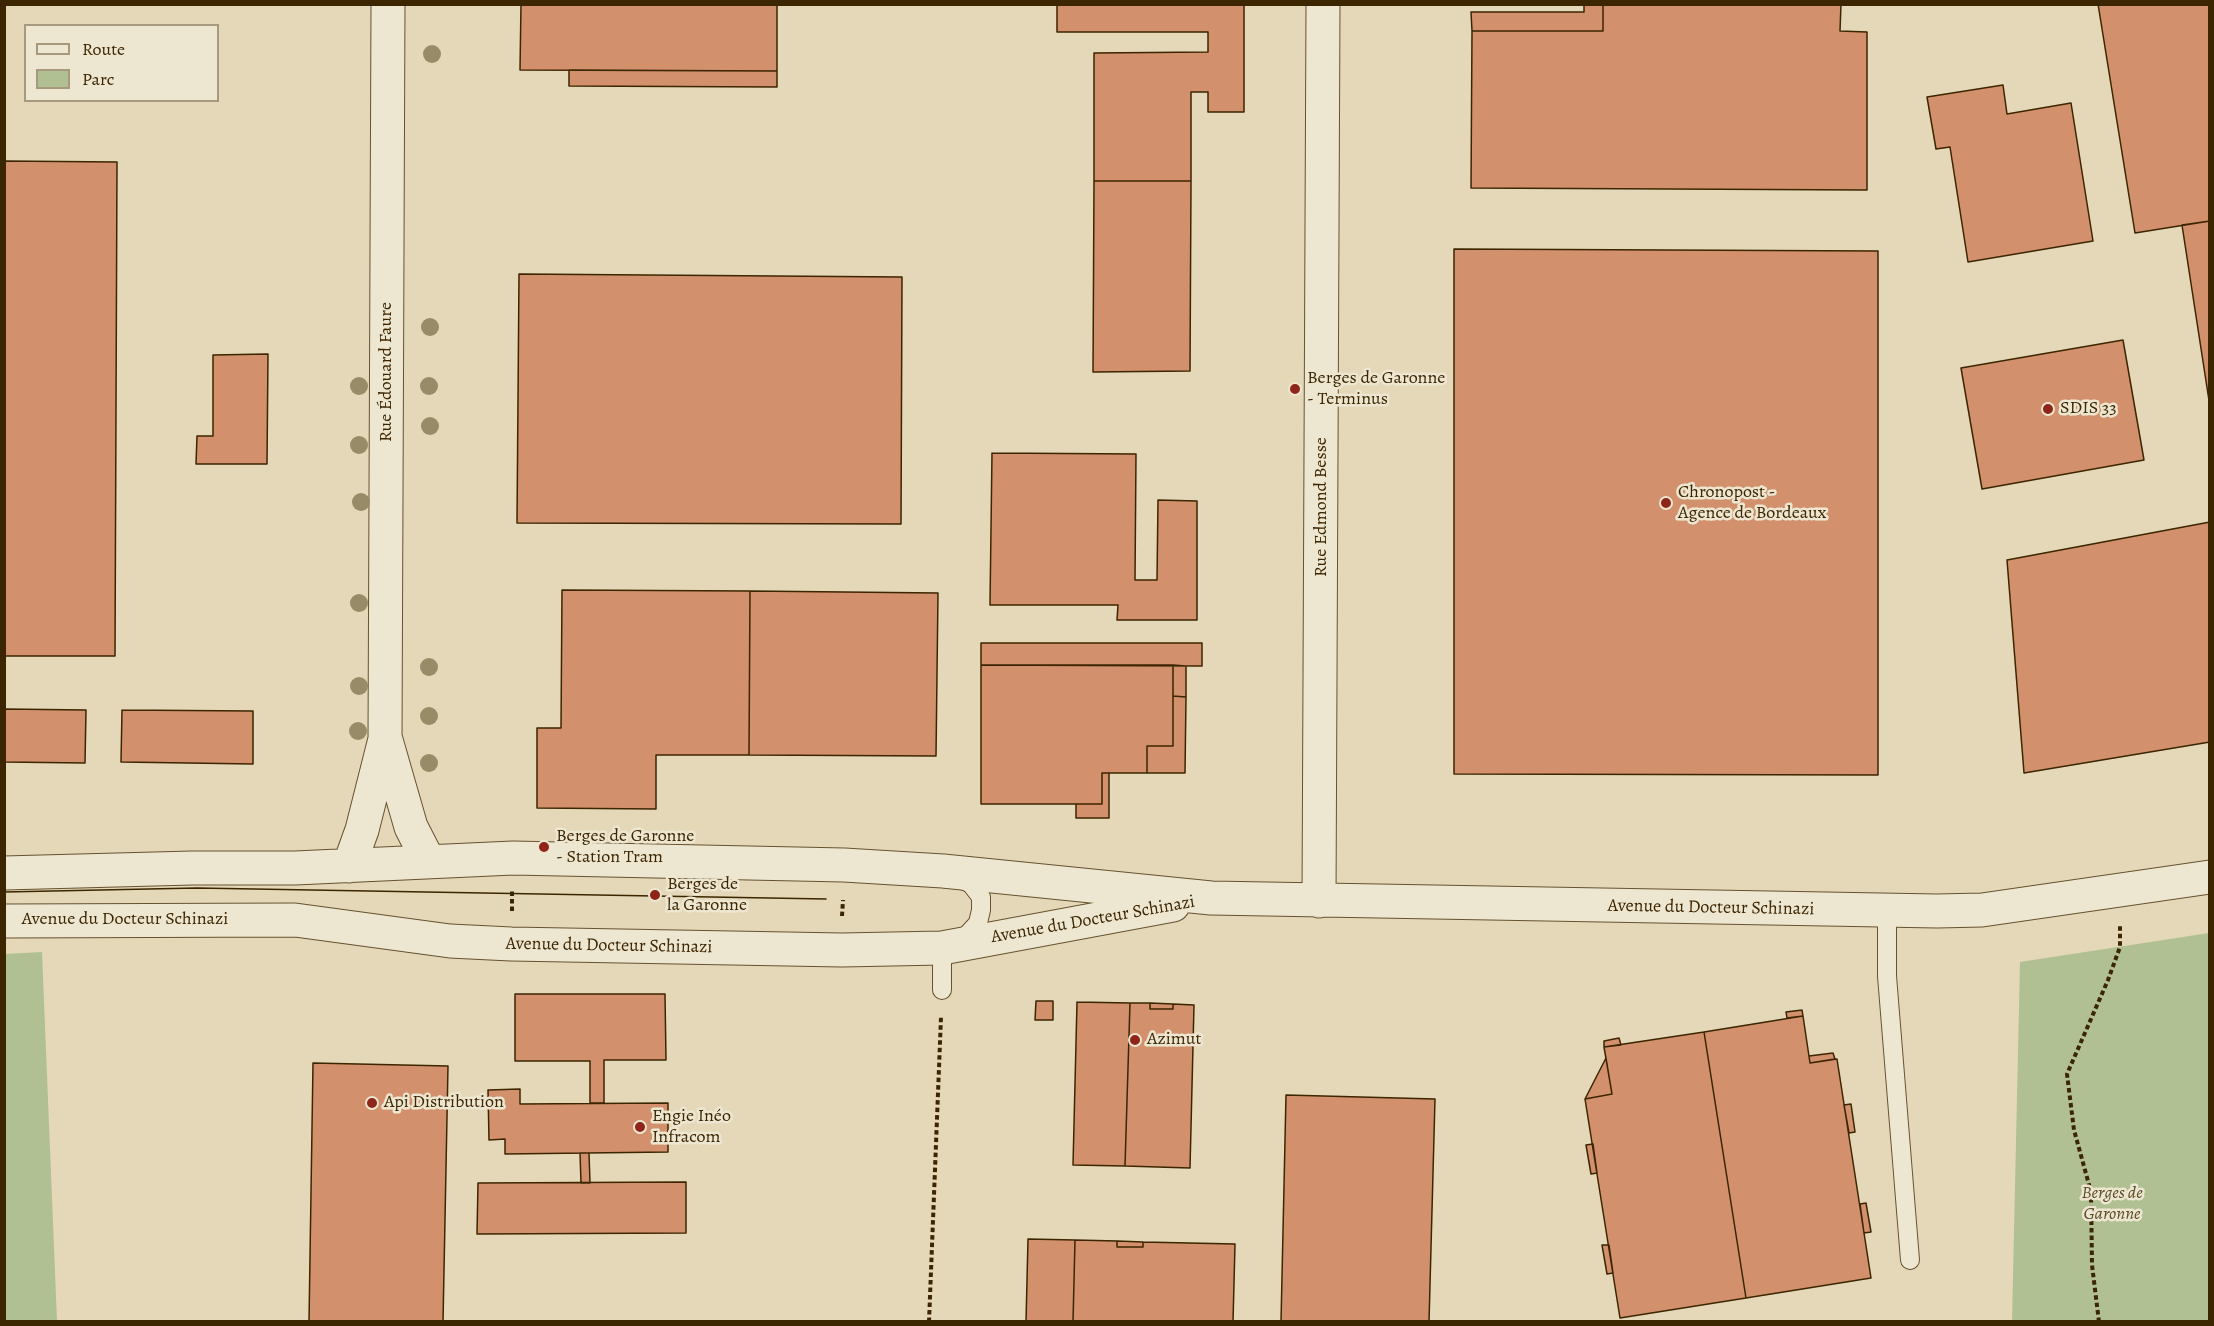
<!DOCTYPE html>
<meta charset="utf-8">
<style>
body{margin:0}
#map{position:relative;width:2214px;height:1326px;overflow:hidden;background:#e4d8b8;font-family:Alegreya,serif}
canvas{display:block}
.frame{position:absolute;inset:0;border:6px solid #3c2501;pointer-events:none}
.legend{position:absolute;left:24px;top:24px;width:195px;height:78px;box-sizing:border-box;background:#ede6d1;border:2px solid #a6997e;margin:0;padding:8px 10px;list-style:none;font-size:18px;color:#3c2501}
.legend li{display:flex;align-items:center;gap:12px;height:30px}
.legend b{width:30px;border:2px solid #a6997e}
</style>
<div id="map">
<canvas width="2214" height="1326"></canvas>
<div class="frame"></div>
<ul class="legend">
<li><b style="height:8px;background:#ede6d1"></b>Route</li>
<li><b style="height:16px;background:#b0c092"></b>Parc</li>
</ul>
</div>
<script>
const g = document.querySelector('canvas').getContext('2d');
g.lineJoin = 'round';
function fillPath(path, color) {
  g.fillStyle = color;
  g.fill(path, 'evenodd');
}
function shape(rows) {
  const path = new Path2D();
  for (const r of rows) {
    path.moveTo(r[0], r[1]);
    for (let i = 2; i < r.length; i += 2) path.lineTo(r[i], r[i + 1]);
  }
  return path;
}
function trace(path, color, width, dash) {
  g.strokeStyle = color;
  g.lineWidth = width;
  g.lineCap = dash ? 'butt' : 'round';
  g.setLineDash(dash || []);
  g.stroke(path);
}
function label(font, color, halo, rows, align = 'center') {
  g.font = font + ' Alegreya,serif';
  g.lineWidth = 5;
  g.setLineDash([]);
  g.textBaseline = 'middle';
  g.strokeStyle = halo;
  g.fillStyle = color;
  for (const [text, x, y, turn = 0] of rows) {
    g.save();
    g.translate(x, y);
    g.rotate((+turn || 0) * Math.PI / 180);
    g.textAlign = isNaN(turn) ? turn : align;
    if (halo) g.strokeText(text, 0, 0);
    g.fillText(text, 0, 0);
    g.restore();
  }
}
fillPath(shape([
 [2209,933,2209,1321,2012,1321,2020,962],
 [42,952,57,1321,5,1321,5,954]
]), '#b0c092');
const building = shape([
 [521,4,777,4,777,71,520,70,521,4],
 [1057,4,1244,4,1244,112,1208,112,1208,92,1191,92,1191,181,1094,181,1094,53,1208,52,1208,32,1057,32,1057,4],
 [1584,4,1603,4,1603,31,1472,31,1471,12,1584,12,1584,4],
 [1603,4,1841,4,1840,31,1867,32,1867,190,1471,188,1472,31,1603,31,1603,4],
 [2098,4,2210,4,2210,221,2135,233,2098,4],
 [569,70,777,71,777,87,569,86,569,70],
 [2003,85,2007,114,2071,103,2093,241,1968,262,1950,147,1936,149,1927,97,2003,85],
 [4,161,117,162,115,656,4,656,4,161],
 [1094,181,1191,181,1190,371,1093,372,1094,181],
 [2210,221,2210,407,2182,225,2210,221],
 [1454,249,1878,251,1878,775,1454,774,1454,249],
 [519,274,902,277,901,524,517,523,519,274],
 [2123,340,2144,460,1982,489,1961,368,2123,340],
 [268,354,267,464,196,464,197,436,213,436,213,355,268,354],
 [992,453,1136,454,1135,580,1157,580,1158,500,1197,501,1197,620,1117,620,1118,605,990,605,992,453],
 [2210,522,2210,742,2024,773,2007,560,2210,522],
 [562,590,750,591,749,755,656,755,656,809,537,808,537,728,561,728,562,590],
 [750,591,938,593,936,756,749,755,750,591],
 [981,643,1202,643,1202,666,981,665,981,643],
 [981,665,1173,665,1173,746,1147,746,1147,773,1102,773,1102,804,981,804,981,665],
 [1173,665,1186,666,1186,697,1173,696,1173,665],
 [1173,696,1186,697,1185,773,1147,773,1147,746,1173,746,1173,696],
 [4,709,86,710,85,763,4,762,4,709],
 [122,710,253,711,253,764,121,762,122,710],
 [1102,773,1109,773,1109,818,1076,818,1076,804,1102,804,1102,773],
 [515,994,665,994,666,1060,604,1060,604,1103,590,1103,590,1061,515,1061,515,994],
 [1036,1001,1053,1001,1053,1020,1035,1020,1036,1001],
 [1077,1002,1130,1003,1125,1166,1073,1165,1077,1002],
 [1130,1003,1150,1003,1150,1009,1173,1009,1173,1004,1194,1005,1190,1168,1125,1166,1130,1003],
 [1150,1003,1173,1004,1173,1009,1150,1009,1150,1003],
 [1802,1010,1803,1016,1787,1018,1786,1012,1802,1010],
 [1803,1016,1810,1063,1837,1059,1871,1278,1746,1298,1704,1032,1803,1016],
 [1704,1032,1746,1298,1620,1318,1585,1099,1612,1094,1604,1047,1704,1032],
 [1619,1038,1621,1045,1604,1047,1604,1041,1619,1038],
 [1833,1053,1835,1059,1810,1063,1809,1056,1833,1053],
 [1606,1058,1612,1094,1585,1099,1606,1058],
 [313,1063,448,1066,443,1322,309,1322,313,1063],
 [520,1089,520,1104,668,1103,668,1152,505,1154,505,1139,489,1140,488,1090,520,1089],
 [1286,1095,1435,1099,1429,1322,1281,1322,1286,1095],
 [1851,1104,1855,1132,1849,1133,1844,1105,1851,1104],
 [1593,1144,1597,1173,1591,1174,1586,1145,1593,1144],
 [580,1153,589,1153,590,1183,581,1183,580,1153],
 [686,1182,686,1233,477,1234,478,1183,686,1182],
 [1866,1203,1871,1232,1864,1233,1860,1204,1866,1203],
 [1028,1239,1075,1240,1073,1322,1026,1322,1028,1239],
 [1075,1240,1117,1241,1117,1247,1143,1247,1143,1242,1235,1244,1233,1322,1073,1322,1075,1240],
 [1117,1241,1143,1242,1143,1247,1117,1247,1117,1241],
 [1602,1245,1609,1245,1613,1273,1607,1274,1602,1245]
]);
fillPath(building, '#d2916c');
trace(building, '#3c2501', 1.5);
const service = shape([
 [1887,911,1887,976,1910,1260],
 [942,990,942,948,967,935,978,923,981,910,981,897,971,884,957,877]
]);
const minor = shape([
 [386,740,411,827,429,862],
 [349,866,362,830,385,739,388,4],
 [4,873,192,868,295,868,513,858,844,865,943,871,1211,898,1937,911,1982,910,2210,877],
 [1319,901,1323,4],
 [4,921,295,920,450,941,511,944,842,950,942,948,1173,905]
]);
trace(service, '#66522f', 20);
trace(minor, '#66522f', 35);
trace(shape([
 [512,911,512,891],
 [842,916,843,900],
 [929,1322,941,1017],
 [2099,1322,2092,1265,2091,1192,2074,1130,2067,1074,2108,980,2120,947,2120,924]
]), '#3c2501', 4, [4.5, 3]);
trace(service, '#ede6d1', 18);
trace(minor, '#ede6d1', 33);
trace(shape([
 [4,892,197,888,826,899]
]), '#3c2501', 1.5);
g.fillStyle = '#988b67';
for (const [x, y] of [
 [432,54],
 [430,327],
 [359,386],
 [429,386],
 [430,426],
 [359,445],
 [361,502],
 [359,603],
 [429,667],
 [359,686],
 [429,716],
 [358,731],
 [429,763]
]) {
  g.beginPath();
  g.arc(x, y, 9, 0, 2 * Math.PI);
  g.fill();
}
for (const [x, y, r, color] of [
 [1295,389,6,"#8f2418"],
 [2048,409,6,"#8f2418"],
 [1666,503,6,"#8f2418"],
 [544,847,6,"#8f2418"],
 [655,895,6,"#8f2418"],
 [1135,1040,6,"#8f2418"],
 [372,1103,6,"#8f2418"],
 [640,1127,6,"#8f2418"]
]) {
  const dot = new Path2D();
  dot.arc(x, y, r, 0, 2 * Math.PI);
  g.fillStyle = color;
  g.fill(dot);
  trace(dot, '#ede6d1', 2);
}
label('18px', '#3c2501', '#ede6d1', [
 ["Rue Édouard Faure",387,372,-90],
 ["Rue Edmond Besse",1322,507,-90],
 ["Avenue du Docteur Schinazi",1711,908,1],
 ["Avenue du Docteur Schinazi",125,920],
 ["Avenue du Docteur Schinazi",1093,920,-10],
 ["Avenue du Docteur Schinazi",609,946,1]
]);
label('18px', '#3c2501', '#ede6d1', [
 ["Berges de Garonne",1307,379],
 ["- Terminus",1307,400],
 ["SDIS 33",2060,409],
 ["Chronopost -",1678,493],
 ["Agence de Bordeaux",1678,514],
 ["Berges de Garonne",556,837],
 ["- Station Tram",556,858],
 ["Berges de",667,885],
 ["la Garonne",667,906],
 ["Azimut",1147,1040],
 ["Api Distribution",384,1103],
 ["Engie Inéo",652,1117],
 ["Infracom",652,1138]
], 'left');
label('italic 18px', '#594c25', '#ede6d1', [
 ["Berges de",2112,1194],
 ["Garonne",2112,1215]
]);
</script>
